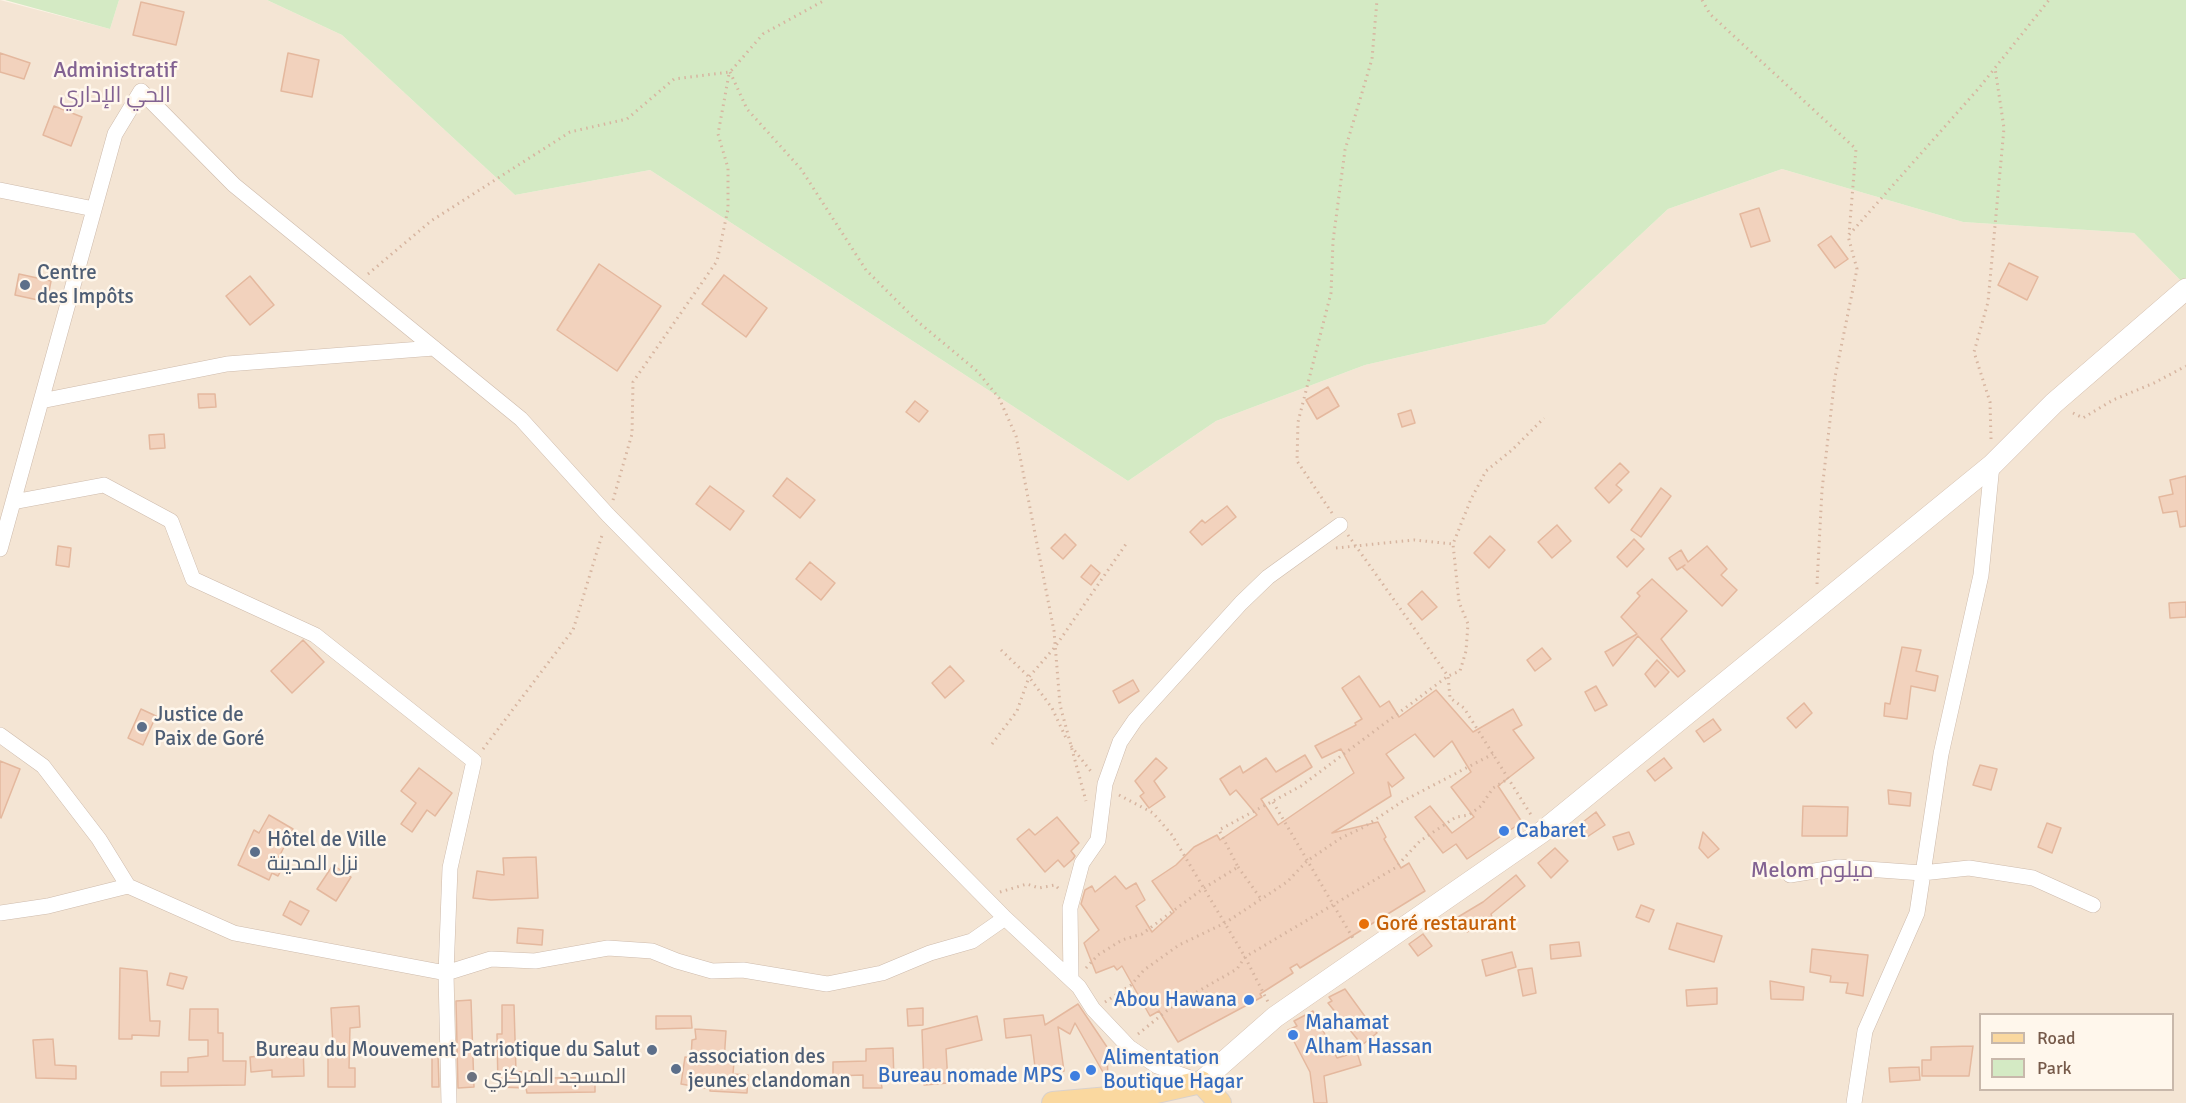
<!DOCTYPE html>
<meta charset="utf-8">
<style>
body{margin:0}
#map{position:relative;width:2186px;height:1103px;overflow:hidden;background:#fcf3e6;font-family:Signika,sans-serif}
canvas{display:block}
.legend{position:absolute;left:1979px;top:1013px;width:195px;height:78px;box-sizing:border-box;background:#fff7ec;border:2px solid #c8b8ab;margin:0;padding:8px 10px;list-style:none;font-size:18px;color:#765a4a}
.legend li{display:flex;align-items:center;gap:12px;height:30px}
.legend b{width:30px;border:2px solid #c8b8ab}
</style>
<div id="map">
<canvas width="2186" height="1103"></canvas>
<ul class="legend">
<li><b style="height:8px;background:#fad89f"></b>Road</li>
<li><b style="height:16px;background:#d4eac4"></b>Park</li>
</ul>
</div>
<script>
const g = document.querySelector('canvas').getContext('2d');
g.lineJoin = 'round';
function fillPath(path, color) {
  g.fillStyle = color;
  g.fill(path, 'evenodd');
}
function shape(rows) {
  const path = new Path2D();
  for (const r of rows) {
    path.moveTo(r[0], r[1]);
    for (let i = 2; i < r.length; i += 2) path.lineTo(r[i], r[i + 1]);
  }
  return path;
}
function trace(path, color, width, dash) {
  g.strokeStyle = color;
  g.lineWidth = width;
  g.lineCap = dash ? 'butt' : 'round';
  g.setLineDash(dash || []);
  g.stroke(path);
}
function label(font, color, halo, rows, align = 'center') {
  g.font = font + ' Signika,Cairo,sans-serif';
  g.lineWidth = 5;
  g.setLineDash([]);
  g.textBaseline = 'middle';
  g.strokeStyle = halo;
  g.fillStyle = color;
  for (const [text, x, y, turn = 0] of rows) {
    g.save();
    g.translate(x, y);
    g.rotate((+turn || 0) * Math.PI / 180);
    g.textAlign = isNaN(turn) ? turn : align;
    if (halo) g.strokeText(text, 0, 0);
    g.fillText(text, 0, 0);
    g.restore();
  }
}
fillPath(shape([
 [0,0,110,29,119,0,267,0,342,35,515,195,650,170,1128,481,1216,421,1365,365,1545,324,1668,209,1782,169,1963,222,2134,233,2186,286,2186,1103,0,1103],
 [1980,1014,2172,1014,2172,1090,1980,1090]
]), '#f4e5d4');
fillPath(shape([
 [5,0,119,0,110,29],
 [267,0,2186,0,2186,286,2134,233,1963,222,1782,169,1668,209,1545,324,1365,365,1216,421,1128,481,650,170,515,195,342,35]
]), '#d4eac4');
const building = shape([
 [141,2,184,12,176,45,133,35,141,2],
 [0,53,30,63,24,79,0,72,0,53],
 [288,53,319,60,312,97,281,91,288,53],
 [54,106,82,117,71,146,43,135,54,106],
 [1759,208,1770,241,1751,247,1740,214,1759,208],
 [1831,236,1848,259,1835,268,1818,245,1831,236],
 [2009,263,2038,277,2027,300,1998,285,2009,263],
 [599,264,661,306,617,371,557,330,599,264],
 [19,274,51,281,47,302,15,295,19,274],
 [724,275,767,308,746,337,702,304,724,275],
 [250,276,274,305,250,325,226,296,250,276],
 [1328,387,1339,406,1317,419,1306,400,1328,387],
 [198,394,215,394,216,407,199,408,198,394],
 [915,401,928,411,919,422,906,412,915,401],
 [1411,410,1415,423,1402,427,1398,414,1411,410],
 [164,434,165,448,150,449,149,435,164,434],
 [1620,463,1629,472,1616,485,1622,490,1609,503,1595,488,1620,463],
 [2186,476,2186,526,2180,527,2177,511,2163,513,2159,497,2173,494,2170,480,2186,476],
 [787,478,815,500,800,518,773,496,787,478],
 [710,486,744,511,730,530,696,504,710,486],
 [1661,488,1671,496,1641,537,1631,530,1661,488],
 [1227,506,1236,517,1202,545,1190,532,1202,520,1205,523,1227,506],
 [1557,525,1571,541,1552,558,1538,542,1557,525],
 [1065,534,1076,545,1063,559,1051,548,1065,534],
 [1490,536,1505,550,1489,568,1474,553,1490,536],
 [1634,539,1644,549,1627,567,1617,557,1634,539],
 [58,546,71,548,69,567,56,565,58,546],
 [1707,546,1727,569,1721,575,1737,590,1722,606,1682,567,1685,565,1677,570,1669,558,1681,550,1688,562,1707,546],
 [810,562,835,583,821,600,796,579,810,562],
 [1091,565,1100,573,1091,585,1081,577,1091,565],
 [1652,579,1687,611,1661,639,1685,671,1678,677,1638,636,1613,666,1605,652,1637,634,1621,617,1640,596,1637,593,1652,579],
 [1422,591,1437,607,1422,620,1408,604,1422,591],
 [2186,602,2186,617,2170,618,2169,603,2186,602],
 [303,640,324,662,292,693,271,671,303,640],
 [1902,647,1921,650,1916,671,1938,676,1935,691,1911,686,1907,719,1884,716,1885,703,1890,704,1902,647],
 [1542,648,1551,659,1535,671,1527,660,1542,648],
 [1657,660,1669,672,1655,687,1645,674,1657,660],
 [950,666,964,681,945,698,932,683,950,666],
 [1359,676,1380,707,1389,701,1399,717,1436,690,1473,732,1513,709,1522,725,1513,730,1534,758,1498,786,1522,822,1467,859,1456,844,1443,853,1415,817,1430,806,1452,833,1474,817,1451,787,1471,772,1452,741,1434,757,1415,734,1386,754,1404,778,1392,787,1388,782,1391,796,1332,833,1378,822,1386,837,1384,839,1401,868,1409,863,1425,891,1300,968,1297,964,1290,968,1293,973,1260,994,1262,997,1178,1042,1159,1011,1150,1016,1122,966,1117,970,1114,966,1096,973,1084,943,1099,930,1081,904,1085,890,1092,886,1095,892,1115,876,1126,889,1136,883,1145,900,1136,906,1152,932,1174,912,1152,881,1176,865,1194,847,1217,835,1220,840,1257,815,1236,790,1230,795,1220,779,1240,766,1243,773,1266,758,1276,772,1305,755,1312,767,1261,799,1278,825,1354,773,1341,749,1322,758,1315,746,1356,725,1355,723,1362,719,1342,688,1359,676],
 [1133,680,1139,691,1119,703,1113,691,1133,680],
 [1596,686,1607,705,1595,711,1585,692,1596,686],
 [1804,703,1812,713,1796,728,1787,718,1804,703],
 [141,709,156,716,143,745,128,738,141,709],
 [1713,719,1721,730,1704,742,1696,731,1713,719],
 [1156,758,1167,768,1154,781,1165,797,1149,808,1140,796,1144,793,1135,781,1156,758],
 [1664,758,1672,768,1655,781,1647,771,1664,758],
 [0,761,20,769,1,818,0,817,0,761],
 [1980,765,1997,769,1991,790,1973,785,1980,765],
 [419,768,452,793,435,816,427,810,412,832,401,824,416,803,401,791,419,768],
 [1888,790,1911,793,1910,806,1889,804,1888,790],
 [1803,806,1848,807,1847,836,1802,836,1803,806],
 [1596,812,1605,825,1587,837,1579,825,1596,812],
 [269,815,293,829,277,861,284,865,278,876,272,873,269,880,238,865,254,830,259,833,269,815],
 [1057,817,1079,843,1071,851,1075,856,1073,859,1064,867,1058,860,1045,872,1017,839,1029,829,1035,835,1057,817],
 [2047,823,2061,828,2052,853,2038,847,2047,823],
 [1629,832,1634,844,1618,850,1613,837,1629,832],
 [1703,832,1719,849,1708,858,1699,848,1703,832],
 [1555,848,1568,861,1551,878,1538,863,1555,848],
 [536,857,538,898,491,900,473,898,477,871,504,875,503,858,536,857],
 [333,865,351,877,336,901,317,889,333,865],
 [1516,875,1525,886,1491,914,1492,917,1467,932,1458,917,1483,902,1516,875],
 [290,901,309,911,301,925,283,915,290,901],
 [1641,905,1654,910,1649,922,1636,917,1641,905],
 [1677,923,1722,936,1714,962,1669,949,1677,923],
 [518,928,543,930,542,945,517,943,518,928],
 [1423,934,1432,946,1418,956,1409,944,1423,934],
 [1579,942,1581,956,1551,959,1550,945,1579,942],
 [1812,949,1868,955,1863,996,1846,993,1848,983,1830,982,1831,976,1810,972,1812,949],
 [1512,952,1516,967,1486,976,1482,960,1512,952],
 [120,968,147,971,150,1021,160,1021,159,1036,132,1035,132,1039,119,1039,120,968],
 [1532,968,1536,993,1523,996,1518,970,1532,968],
 [170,973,187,977,183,989,167,985,170,973],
 [1770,981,1804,987,1803,1000,1771,999,1770,981],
 [1717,988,1717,1004,1687,1006,1686,990,1717,988],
 [1345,989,1377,1033,1362,1045,1328,1003,1332,1001,1329,997,1345,989],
 [471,1000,474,1087,458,1088,456,1001,471,1000],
 [1078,1004,1107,1047,1108,1081,1075,1023,1070,1034,1058,1027,1064,1071,1036,1075,1031,1035,1006,1038,1004,1019,1043,1015,1045,1025,1078,1004],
 [502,1005,514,1005,516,1072,532,1071,532,1076,551,1076,551,1078,595,1077,595,1092,527,1093,526,1088,498,1087,497,1034,502,1034,502,1005],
 [359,1006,360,1027,350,1028,349,1068,355,1068,355,1087,328,1087,328,1046,333,1046,331,1008,359,1006],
 [923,1008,923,1025,908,1026,907,1009,923,1008],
 [190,1009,218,1009,218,1033,223,1033,223,1061,246,1061,245,1085,161,1086,161,1072,188,1072,188,1058,208,1056,208,1040,189,1040,190,1009],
 [1313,1011,1337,1058,1357,1052,1361,1065,1324,1076,1327,1103,1314,1103,1310,1072,1288,1030,1297,1026,1294,1021,1313,1011],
 [656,1016,691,1016,692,1028,656,1029,656,1016],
 [977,1016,982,1040,946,1049,948,1083,924,1085,922,1030,977,1016],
 [695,1029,726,1031,724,1062,734,1062,733,1074,748,1075,747,1093,710,1091,710,1089,681,1084,685,1057,691,1058,692,1040,696,1039,695,1029],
 [53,1039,55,1065,76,1066,76,1079,36,1078,33,1040,53,1039],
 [303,1044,304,1076,272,1077,272,1070,251,1072,250,1057,259,1056,258,1046,303,1044],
 [1973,1046,1969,1076,1922,1076,1922,1060,1931,1060,1931,1047,1973,1046],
 [893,1048,894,1081,881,1082,882,1088,863,1088,863,1075,833,1076,833,1062,866,1061,866,1049,893,1048],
 [432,1054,438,1054,439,1087,432,1087,432,1054],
 [1919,1067,1920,1080,1890,1082,1889,1068,1919,1067]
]);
fillPath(building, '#f2d2bd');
trace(building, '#e4b89e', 1.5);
const minor = shape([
 [0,190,94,209],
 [41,401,227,364,434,348],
 [13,502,104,485,171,521,193,579,315,635,474,761,450,868,446,973,449,1103],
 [0,549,115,134,141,91,234,185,521,419,608,515,1005,918,1079,987,1093,1009,1129,1047,1157,1066,1201,1082],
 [0,735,43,766,99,839,128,886,234,933,446,973,491,959,535,961,608,948,652,951,677,961,712,971,743,970,827,984,882,973,930,953,972,941,1005,918],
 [1790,875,1839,867,1922,873,1969,868,2033,878,2093,905],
 [0,913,48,906,128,886],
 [1071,979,1070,908,1082,863,1098,840,1105,784,1120,742,1135,720,1241,603,1268,577,1340,525],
 [1854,1103,1865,1031,1917,913,1941,754,1981,575,1992,465]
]);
const secondary = shape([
 [1201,1082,1275,1017,1542,832,1992,465,2054,403,2186,289]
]);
const primary = shape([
 [1053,1103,1143,1095,1201,1082,1220,1103]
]);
trace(minor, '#cebbac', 16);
trace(secondary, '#d3bdac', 22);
trace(primary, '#d9d1cc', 24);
trace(shape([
 [1702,0,1710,14,1856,149,1849,234],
 [730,72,747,109,801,169,866,270,917,321,977,371,999,398,1016,436,1054,631,1060,705,1086,801],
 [368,274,431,221,570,132,627,119,674,79,730,72,763,34,825,0],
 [2073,413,2083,418,2113,400,2154,383,2186,366],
 [1991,439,1990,402,1974,352,1988,302,2004,128,1995,68],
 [613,500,632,434,633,382,717,261,728,209,728,168,718,134,729,74],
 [1332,513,1297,461,1298,422,1331,293,1333,241,1345,150,1372,59,1377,0],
 [1348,535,1448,676,1450,698,1464,708,1533,818],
 [1336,548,1414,540,1453,544],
 [1817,584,1822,490,1835,377,1857,269,1848,236,1979,88,2049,0],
 [1001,650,1029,677,1052,708,1066,738],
 [992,744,1017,711,1029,677,1055,647,1126,544],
 [1071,746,1093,774],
 [483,749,573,630,603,532],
 [1119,795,1153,813,1172,835,1245,957,1268,1002],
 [1273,802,1354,940],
 [1238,867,1261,899],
 [1000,892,1027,884,1039,888,1055,885,1059,889],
 [1086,968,1098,955,1122,940,1142,934,1204,888,1238,867,1219,830,1301,786,1448,676,1460,671,1466,651,1468,624,1459,602,1453,544,1471,499,1486,471,1512,450,1544,418],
 [1105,1002,1131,985,1144,970,1179,945,1225,923,1287,882,1307,861,1341,838,1364,827,1403,801,1493,754],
 [1138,1034,1174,1005,1237,969,1245,957,1395,868,1420,841,1456,817,1469,815,1481,806,1493,788,1508,779]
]), '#d7b5a0', 3, [1.5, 4.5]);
trace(minor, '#fff', 15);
trace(secondary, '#fff', 21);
trace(primary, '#fad89f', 22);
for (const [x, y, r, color] of [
 [25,285,6,"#5c6f8a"],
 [142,727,6,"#5c6f8a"],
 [1504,831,6,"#3f7fe0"],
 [255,852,6,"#5c6f8a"],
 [1364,924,6,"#e8710a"],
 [1249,1000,6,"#3f7fe0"],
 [1293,1035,6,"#3f7fe0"],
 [652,1050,6,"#5c6f8a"],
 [676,1069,6,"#5c6f8a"],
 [1091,1070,6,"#3f7fe0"],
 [1075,1076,6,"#3f7fe0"],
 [472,1077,6,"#6b7280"]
]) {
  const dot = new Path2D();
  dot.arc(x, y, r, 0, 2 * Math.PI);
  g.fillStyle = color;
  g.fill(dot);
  trace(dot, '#fff7ec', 2);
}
label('21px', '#4e5e75', '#fff7ec', [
 ["Centre",37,273],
 ["des Impôts",37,297],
 ["Justice de",154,715],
 ["Paix de Goré",154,739],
 ["Hôtel de Ville",267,840],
 ["نزل المدينة",267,864],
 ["Bureau du Mouvement Patriotique du Salut",640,1050,"right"],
 ["association des",688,1057],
 ["jeunes clandoman",688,1081]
], 'left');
label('21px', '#366cbe', '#fff7ec', [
 ["Cabaret",1516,831],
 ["Abou Hawana",1237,1000,"right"],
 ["Mahamat",1305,1023],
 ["Alham Hassan",1305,1047],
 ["Alimentation",1103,1058],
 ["Boutique Hagar",1103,1082],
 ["Bureau nomade MPS",1063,1076,"right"]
], 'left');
label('21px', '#c56008', '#fff7ec', [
 ["Goré restaurant",1376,924]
], 'left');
label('21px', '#5b616d', '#fff7ec', [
 ["المسجد المركزي",484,1077]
], 'left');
label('22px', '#826292', '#fff7ec', [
 ["Administratif",115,71],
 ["الحي الإداري",115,96],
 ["Melom ميلوم",1812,871]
]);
</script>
